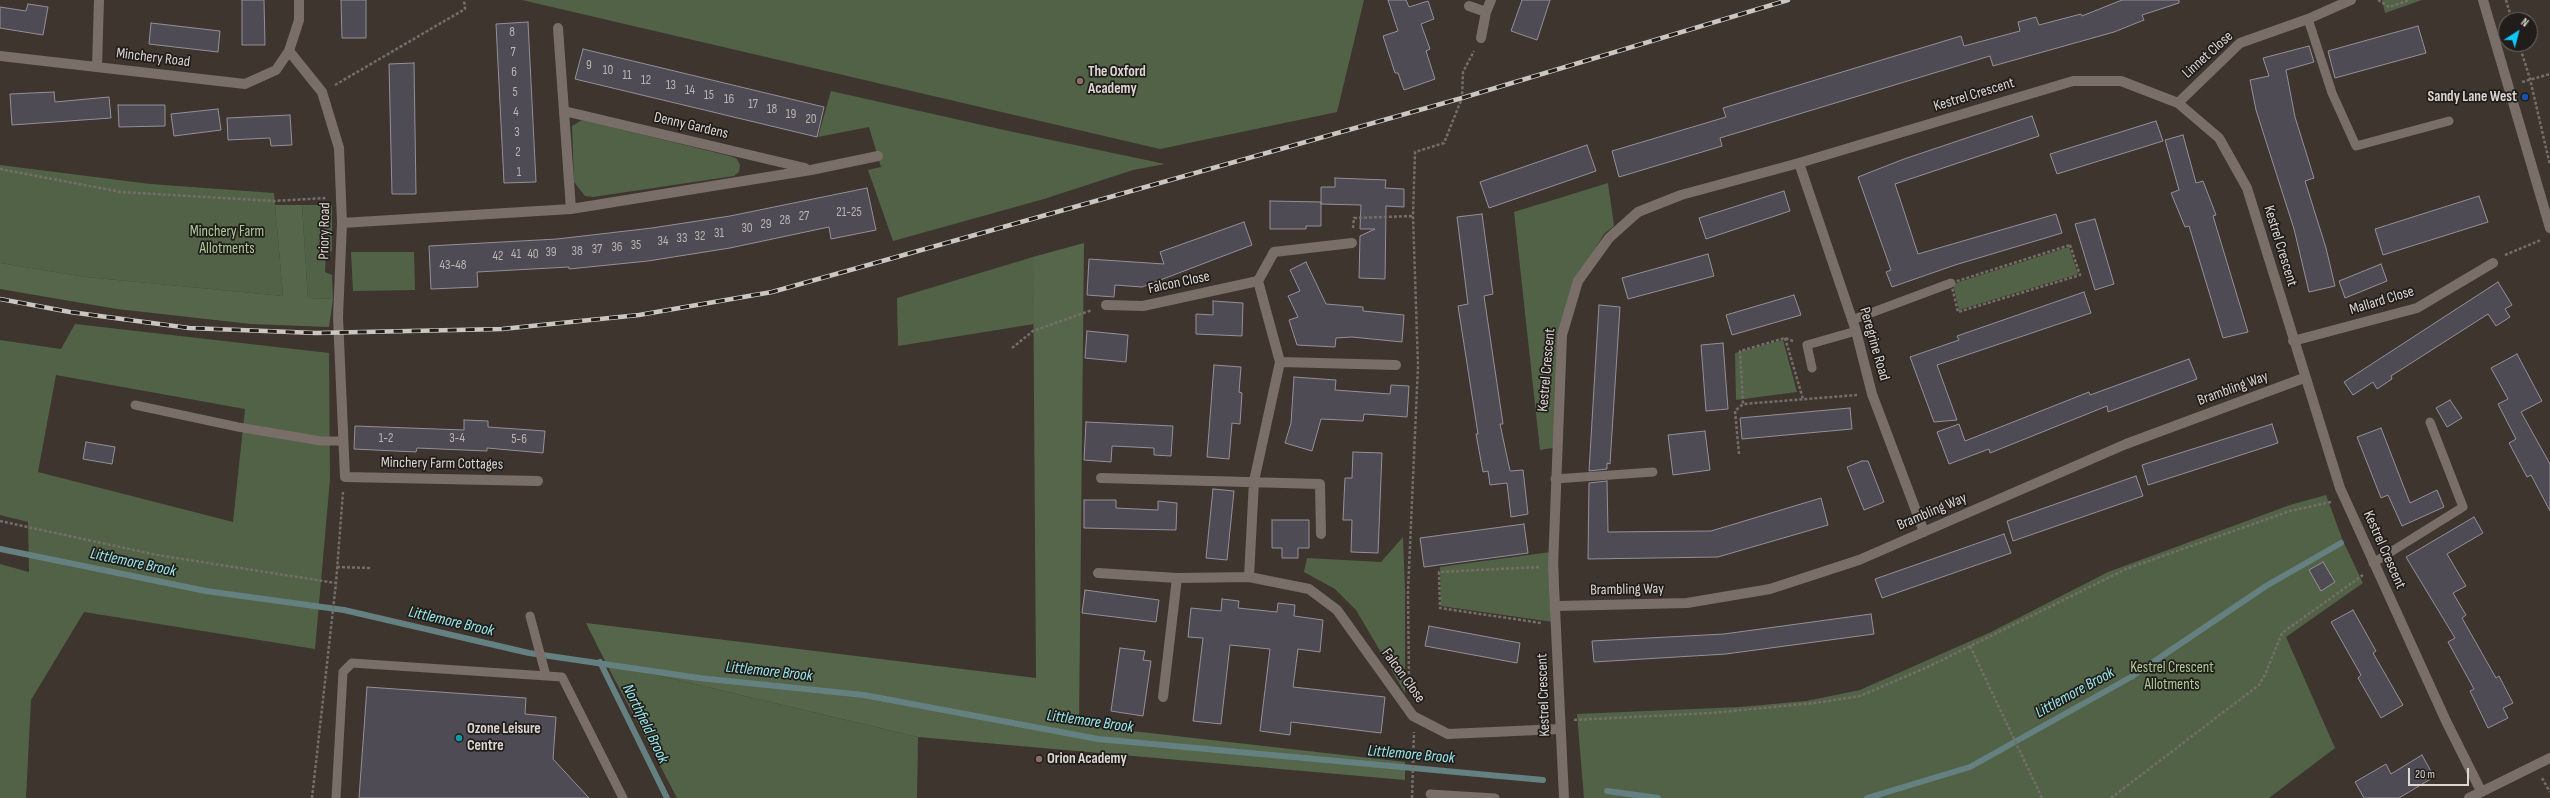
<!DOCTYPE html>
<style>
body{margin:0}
#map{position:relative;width:2550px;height:798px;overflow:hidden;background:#3e352f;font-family:"Sofia Sans Condensed",sans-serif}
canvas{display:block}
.north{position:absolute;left:2498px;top:12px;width:40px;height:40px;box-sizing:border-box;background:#211d1b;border:1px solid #6c6765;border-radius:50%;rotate:36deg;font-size:11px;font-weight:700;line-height:16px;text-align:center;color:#ddd7d3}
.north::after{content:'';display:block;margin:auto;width:14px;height:18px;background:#0ecafa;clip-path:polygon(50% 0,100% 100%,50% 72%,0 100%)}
.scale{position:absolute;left:2408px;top:768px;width:61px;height:18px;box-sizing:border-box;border:2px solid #ddd7d3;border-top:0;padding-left:5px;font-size:12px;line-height:14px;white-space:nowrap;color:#ddd7d3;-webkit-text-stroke:3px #211d1b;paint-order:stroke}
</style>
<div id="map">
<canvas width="2550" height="798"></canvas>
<div class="north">N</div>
<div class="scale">20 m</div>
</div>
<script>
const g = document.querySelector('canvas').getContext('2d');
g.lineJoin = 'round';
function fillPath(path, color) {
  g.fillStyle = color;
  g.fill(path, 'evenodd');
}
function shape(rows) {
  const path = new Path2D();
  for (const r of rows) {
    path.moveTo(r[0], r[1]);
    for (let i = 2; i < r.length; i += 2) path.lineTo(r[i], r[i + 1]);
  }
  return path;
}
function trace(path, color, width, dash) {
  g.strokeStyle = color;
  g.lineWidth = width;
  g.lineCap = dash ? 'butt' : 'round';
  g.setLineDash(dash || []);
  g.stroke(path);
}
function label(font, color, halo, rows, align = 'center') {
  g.font = font + ' "Sofia Sans Condensed",sans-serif';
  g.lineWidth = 3.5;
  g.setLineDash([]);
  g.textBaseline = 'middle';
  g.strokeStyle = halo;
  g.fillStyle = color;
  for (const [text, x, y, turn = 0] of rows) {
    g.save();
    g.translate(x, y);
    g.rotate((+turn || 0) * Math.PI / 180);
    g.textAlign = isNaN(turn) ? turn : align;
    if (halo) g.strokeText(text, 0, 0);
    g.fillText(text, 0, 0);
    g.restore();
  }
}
fillPath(shape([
 [522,0,1364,0,1337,112,1160,149],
 [2382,0,2422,0,2385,13],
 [831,91,1004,130,1165,164,1133,170,1044,199,893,241,868,170,881,167,869,127,818,137],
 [582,120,730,156,737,159,740,165,739,172,734,176,593,197,585,196,574,182,572,126],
 [0,165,150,184,274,193,283,296,86,277,0,263],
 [1608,183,1614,226,1604,234,1576,280,1560,354,1558,447,1540,450,1514,212],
 [302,205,332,205,332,251,326,254,325,272,332,275,333,299,308,298],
 [2069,247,2078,274,1959,310,1953,284],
 [351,252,414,252,415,290,353,291],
 [1033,257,1034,324,898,346,897,298],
 [75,324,329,353,330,479,315,649,84,612,31,700,26,798,0,798,0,564,29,572,28,522,0,515,0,340,61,349],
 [56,375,245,409,233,522,38,472],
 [1783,340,1797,392,1736,400,1735,353],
 [2326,495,2343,541,2363,583,2286,637,2335,748,2269,798,1584,798,1577,714,1740,707,1806,701,1860,690,1991,632,2108,572,2290,505],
 [1403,537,1405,591,1405,693,1356,610,1335,589,1304,572,1307,558,1381,562],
 [1558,551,1560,623,1441,606,1440,567],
 [606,663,918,737,917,798,677,798]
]), '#526247');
fillPath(shape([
 [275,205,302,205,308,298,333,299,329,327,251,324,117,309,0,289,0,263,86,277,283,296],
 [1084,243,1079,725,1405,762,1405,780,918,737,606,663,586,623,1036,678,1033,257]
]), '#55664a');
trace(shape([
 [0,549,206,591,344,610,529,653,699,678,864,695,1098,739,1543,780],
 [600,662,667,798],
 [1607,791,1658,798],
 [1867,798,1970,767,2131,677,2266,586,2341,543]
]), '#648080', 6);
const building = shape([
 [242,0,264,0,265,45,242,45,242,0],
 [341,0,366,0,366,38,342,38,341,0],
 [1388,0,1406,0,1409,7,1428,1,1434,19,1421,24,1430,49,1426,51,1435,79,1404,90,1398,73,1395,73,1383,36,1398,31,1388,0],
 [1522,0,1550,0,1537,40,1511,31,1522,0],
 [2122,0,2179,0,2179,3,2142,15,2144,20,2114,32,1993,66,1990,56,1720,138,1722,146,1619,177,1612,151,1726,117,1723,108,1961,36,1964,46,2020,31,2018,22,2036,17,2039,25,2081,14,2082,16,2122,0],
 [28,4,48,7,43,35,0,28,0,7,26,11,28,4],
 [528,22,536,182,504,183,496,24,528,22],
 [151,23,220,31,218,52,149,44,151,23],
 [2418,26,2426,53,2335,78,2328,51,2418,26],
 [2309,46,2314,62,2286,70,2295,117,2314,178,2305,181,2326,248,2335,286,2309,292,2294,229,2256,110,2250,80,2269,76,2263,58,2309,46],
 [583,49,824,107,817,137,575,79,583,49],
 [414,63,416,194,392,194,389,64,414,63],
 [54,92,55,102,109,97,111,118,12,125,10,94,54,92],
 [118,105,165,105,165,126,119,127,118,105],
 [218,109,221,130,174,136,171,114,218,109],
 [290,115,292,145,271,146,270,138,228,140,227,118,290,115],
 [2032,116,2039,136,1895,184,1918,254,2056,214,2062,233,1955,265,1892,287,1886,272,1891,270,1858,177,1904,159,2032,116],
 [2156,121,2163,141,2057,174,2050,154,2156,121],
 [2183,135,2196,183,2203,181,2216,215,2213,216,2248,332,2223,338,2189,226,2185,227,2171,193,2179,190,2165,140,2183,135],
 [1587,145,1596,171,1489,208,1480,182,1587,145],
 [1335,178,1386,180,1385,188,1404,189,1404,207,1386,206,1385,279,1359,278,1360,236,1375,229,1360,229,1361,205,1321,204,1321,187,1335,187,1335,178],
 [867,188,876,230,831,239,829,227,730,248,648,261,569,269,569,267,477,272,478,287,431,289,429,246,557,239,652,228,730,216,867,188],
 [1784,191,1790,211,1706,239,1699,218,1784,191],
 [2479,196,2488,222,2383,255,2375,229,2479,196],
 [1270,201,1321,202,1321,226,1306,226,1306,229,1270,229,1270,201],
 [1482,214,1493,294,1484,296,1503,424,1500,424,1510,471,1523,470,1528,514,1511,517,1507,483,1490,485,1488,471,1483,472,1476,434,1478,434,1458,306,1468,304,1457,217,1482,214],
 [2095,219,2114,284,2095,290,2075,224,2095,219],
 [1244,222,1252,245,1142,287,1115,285,1114,297,1087,295,1089,259,1164,264,1160,252,1244,222],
 [1708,254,1714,276,1628,299,1622,278,1708,254],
 [1306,262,1326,304,1363,307,1363,311,1404,315,1402,342,1352,337,1336,338,1335,347,1297,345,1289,320,1298,317,1288,296,1300,291,1290,270,1306,262],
 [2381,264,2387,281,2345,298,2339,281,2381,264],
 [2498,282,2512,305,2505,309,2510,317,2496,326,2488,314,2391,376,2392,379,2377,389,2373,382,2353,395,2344,382,2498,282],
 [2084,292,2091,313,1937,365,1957,420,1934,422,1910,357,1959,340,1957,336,2084,292],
 [1794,295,1801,315,1732,335,1726,315,1794,295],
 [1213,301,1243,303,1242,336,1196,334,1196,314,1213,315,1213,301],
 [1599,305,1620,307,1610,464,1607,463,1607,469,1589,471,1599,305],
 [1087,331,1128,335,1126,362,1085,358,1087,331],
 [1723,343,1728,409,1706,411,1701,345,1723,343],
 [2517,354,2542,401,2521,412,2550,464,2550,511,2531,475,2527,477,2509,443,2516,439,2498,404,2508,399,2491,368,2517,354],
 [2189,359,2197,379,2108,412,2107,406,1990,453,1989,449,1949,464,1937,432,1959,424,1965,441,2089,392,2090,395,2189,359],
 [1214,365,1241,367,1239,392,1242,393,1240,424,1232,423,1229,459,1207,457,1214,365],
 [1294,377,1336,380,1335,390,1390,394,1391,385,1409,386,1407,417,1364,414,1363,421,1321,419,1312,451,1285,443,1291,423,1294,377],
 [2450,400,2462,418,2447,427,2436,408,2450,400],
 [1850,408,1852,429,1742,439,1740,418,1850,408],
 [464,420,488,421,488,427,545,431,543,453,487,448,487,451,417,448,416,452,354,449,355,426,464,430,464,420],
 [1086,422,1173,426,1171,456,1154,455,1154,448,1112,446,1111,462,1084,460,1086,422],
 [2272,424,2278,443,2148,485,2142,465,2272,424],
 [2381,428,2410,503,2437,490,2444,507,2402,526,2388,495,2381,498,2357,437,2381,428],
 [1705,431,1710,470,1673,475,1668,435,1705,431],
 [86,442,115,447,112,464,83,459,86,442],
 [1353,452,1382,453,1378,553,1351,552,1352,520,1343,520,1345,478,1352,478,1353,452],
 [1862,461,1868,461,1884,502,1864,510,1847,467,1862,461],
 [2136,476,2143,496,2013,541,2007,521,2136,476],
 [1607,481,1608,532,1711,531,1821,498,1828,525,1718,557,1588,559,1589,483,1607,481],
 [1213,489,1234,491,1227,560,1206,558,1213,489],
 [1084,500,1116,500,1116,508,1158,510,1158,501,1177,503,1176,530,1084,528,1084,500],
 [2474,517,2483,533,2447,554,2466,586,2453,593,2466,615,2462,618,2496,678,2499,676,2513,703,2503,708,2508,718,2488,728,2470,691,2474,689,2448,642,2455,638,2406,557,2474,517],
 [1272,520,1309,520,1309,548,1298,548,1298,558,1282,558,1282,548,1272,548,1272,520],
 [1524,524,1528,553,1424,567,1420,538,1524,524],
 [2004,534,2011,553,1882,598,1875,579,2004,534],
 [2323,562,2335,582,2321,591,2309,570,2323,562],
 [1085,590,1159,600,1156,622,1082,613,1085,590],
 [1222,599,1239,601,1238,608,1277,612,1278,603,1295,605,1294,616,1323,620,1320,652,1298,649,1293,687,1385,697,1381,733,1291,722,1290,735,1260,731,1270,649,1230,645,1221,724,1193,721,1203,638,1188,637,1191,608,1221,611,1222,599],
 [2353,610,2376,651,2373,653,2403,705,2381,718,2358,678,2361,675,2331,622,2353,610],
 [1871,614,1874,634,1726,654,1594,662,1592,641,1724,634,1871,614],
 [1429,626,1520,643,1517,663,1425,646,1429,626],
 [1120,648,1145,651,1143,660,1151,661,1143,716,1111,711,1120,648],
 [367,687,526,698,525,714,556,717,553,759,589,798,359,798,367,687],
 [2422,755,2434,777,2399,798,2364,798,2355,782,2386,764,2391,774,2422,755]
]);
fillPath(building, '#4f4b54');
trace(building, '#948f99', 1);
trace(shape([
 [2378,0,2389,7,2410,0],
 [2506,0,2512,20],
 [2519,44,2530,79,2550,165],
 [2522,82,2550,74],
 [335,85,465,9,464,0],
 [0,169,121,192,274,201,326,198],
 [1353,228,1354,218,1413,216],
 [2070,245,2080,275,1958,312,1951,283,2070,245],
 [2505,255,2541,240],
 [1785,338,1803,399],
 [1793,341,1785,338,1740,351,1743,404,1857,395],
 [1012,348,1033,331,1092,310],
 [1739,454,1735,411,1743,404],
 [0,521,157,555,336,583],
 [337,567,370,568],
 [1539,567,1439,572,1440,608,1541,623],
 [1970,646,2042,798],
 [1409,684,1408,591,1418,366,1413,216,1415,152,1444,143,1462,98,1463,72,1474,51],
 [1574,720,1711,713,1815,703,1860,696,1930,666,2126,569,2290,511,2331,502],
 [2542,778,2550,792],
 [312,798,336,583,343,492],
 [1412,798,1414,732],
 [2111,798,2259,685,2265,675,2282,633,2363,575]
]), '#756d68', 2.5, [3, 2]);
trace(shape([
 [2308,19,2332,93,2356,146,2449,121],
 [1852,320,1951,283],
 [1812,368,1807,345,1856,331],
 [135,405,238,427,321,441,343,441],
 [1555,479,1653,472],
 [2373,563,2463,507,2430,422],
 [530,616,546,676],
 [1430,794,1495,798],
 [336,798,343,672,352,663,562,677,623,798]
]), '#796f68', 9);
trace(shape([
 [1469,6,1486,12],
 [558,28,571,209],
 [1481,38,1486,12,1491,0],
 [289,51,322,92,339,148,342,223,338,317,345,477,538,481],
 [0,56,245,84,276,70,289,51,299,20,299,0],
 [97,67,99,0],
 [2178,103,2240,43,2308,19,2351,0],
 [564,111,805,168],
 [1799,163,1856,331,1872,394,1924,532],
 [342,223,571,209,811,170,878,156],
 [1106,305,1143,306,1258,281,1274,252,1352,243],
 [2293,341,2417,308,2493,263],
 [1280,362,1396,365],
 [1101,478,1320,484,1321,534],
 [1098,573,1177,578,1249,577,1309,589,1337,610,1413,716,1448,734,1560,729],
 [1249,577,1254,481,1280,362,1258,281],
 [1557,606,1687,603,1770,589,1859,560,2126,444,2304,378],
 [1163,697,1177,578],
 [1564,798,1553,566,1562,335,1578,281,1609,238,1638,212,1681,195,1799,163,2073,81,2121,81,2178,103,2219,138,2247,188,2340,488,2446,721,2481,791],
 [2469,798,2550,758]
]), '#796f68', 10);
trace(shape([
 [2483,0,2550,228]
]), '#796f68', 10);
const rail = shape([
 [0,299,70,312,189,328,316,333,502,329,639,315,772,292,1462,98,1788,0]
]);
trace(rail, '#ccc6c1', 4.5);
trace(rail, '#211d1b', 3, [9]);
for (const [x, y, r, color] of [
 [1080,81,4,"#8d6e63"],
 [2525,97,4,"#1a4fb4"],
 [459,738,4,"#0f9aa8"],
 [1039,759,4,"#8d6e63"]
]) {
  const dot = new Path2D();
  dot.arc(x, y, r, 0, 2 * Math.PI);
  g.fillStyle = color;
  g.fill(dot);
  trace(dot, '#211d1b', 1.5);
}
label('13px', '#bab4b3', null, [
 ["8",512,33],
 ["7",513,53],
 ["9",589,66],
 ["10",608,71],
 ["6",514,73],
 ["11",627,76],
 ["12",646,81],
 ["13",671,86],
 ["14",690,91],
 ["5",515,93],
 ["15",709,96],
 ["16",729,100],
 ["17",753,105],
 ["18",772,110],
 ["4",516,113],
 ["19",791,115],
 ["20",811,120],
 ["3",517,133],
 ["2",518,153],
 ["1",519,173],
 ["21-25",849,213],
 ["27",804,217],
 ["28",785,221],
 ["29",766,225],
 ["30",747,229],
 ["31",719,234],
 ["32",700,237],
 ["33",682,239],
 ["34",663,242],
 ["35",636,246],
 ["36",617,248],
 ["37",597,250],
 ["38",577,252],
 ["39",551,253],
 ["41",516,255],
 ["40",533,255],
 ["42",498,257],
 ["43-48",453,266],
 ["1-2",386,439],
 ["3-4",457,439],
 ["5-6",519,440]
]);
label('15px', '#ddd7d3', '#211d1b', [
 ["Linnet Close",2208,55,-42],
 ["Minchery Road",153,58,7],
 ["Kestrel Crescent",1974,95,-17],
 ["Denny Gardens",691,126,13],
 ["Priory Road",325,231,-89],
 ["Kestrel Crescent",2280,246,73],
 ["Falcon Close",1179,283,-12],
 ["Mallard Close",2382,301,-17],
 ["Peregrine Road",1874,344,74],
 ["Kestrel Crescent",1547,370,-85],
 ["Brambling Way",2233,389,-20],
 ["Minchery Farm Cottages",442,464,1],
 ["Brambling Way",1932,512,-23],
 ["Kestrel Crescent",2384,550,66],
 ["Brambling Way",1627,590,-1],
 ["Falcon Close",1403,676,54],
 ["Kestrel Crescent",1544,695,-92]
]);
label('bold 15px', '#ddd7d3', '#211d1b', [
 ["The Oxford",1088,72],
 ["Academy",1088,89],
 ["Sandy Lane West",2517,97,"right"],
 ["Ozone Leisure",467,729],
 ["Centre",467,746],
 ["Orion Academy",1047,759]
], 'left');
label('15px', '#aecc98', '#211d1b', [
 ["Minchery Farm",227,232],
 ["Allotments",227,249],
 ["Kestrel Crescent",2172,668],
 ["Allotments",2172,685]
]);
label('italic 16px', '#99e9eb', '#211d1b', [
 ["Littlemore Brook",133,563,12],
 ["Littlemore Brook",451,622,13],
 ["Littlemore Brook",769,672,6],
 ["Littlemore Brook",2075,693,-29],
 ["Littlemore Brook",1090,722,8],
 ["Northfield Brook",645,724,64],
 ["Littlemore Brook",1411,755,5]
]);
</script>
